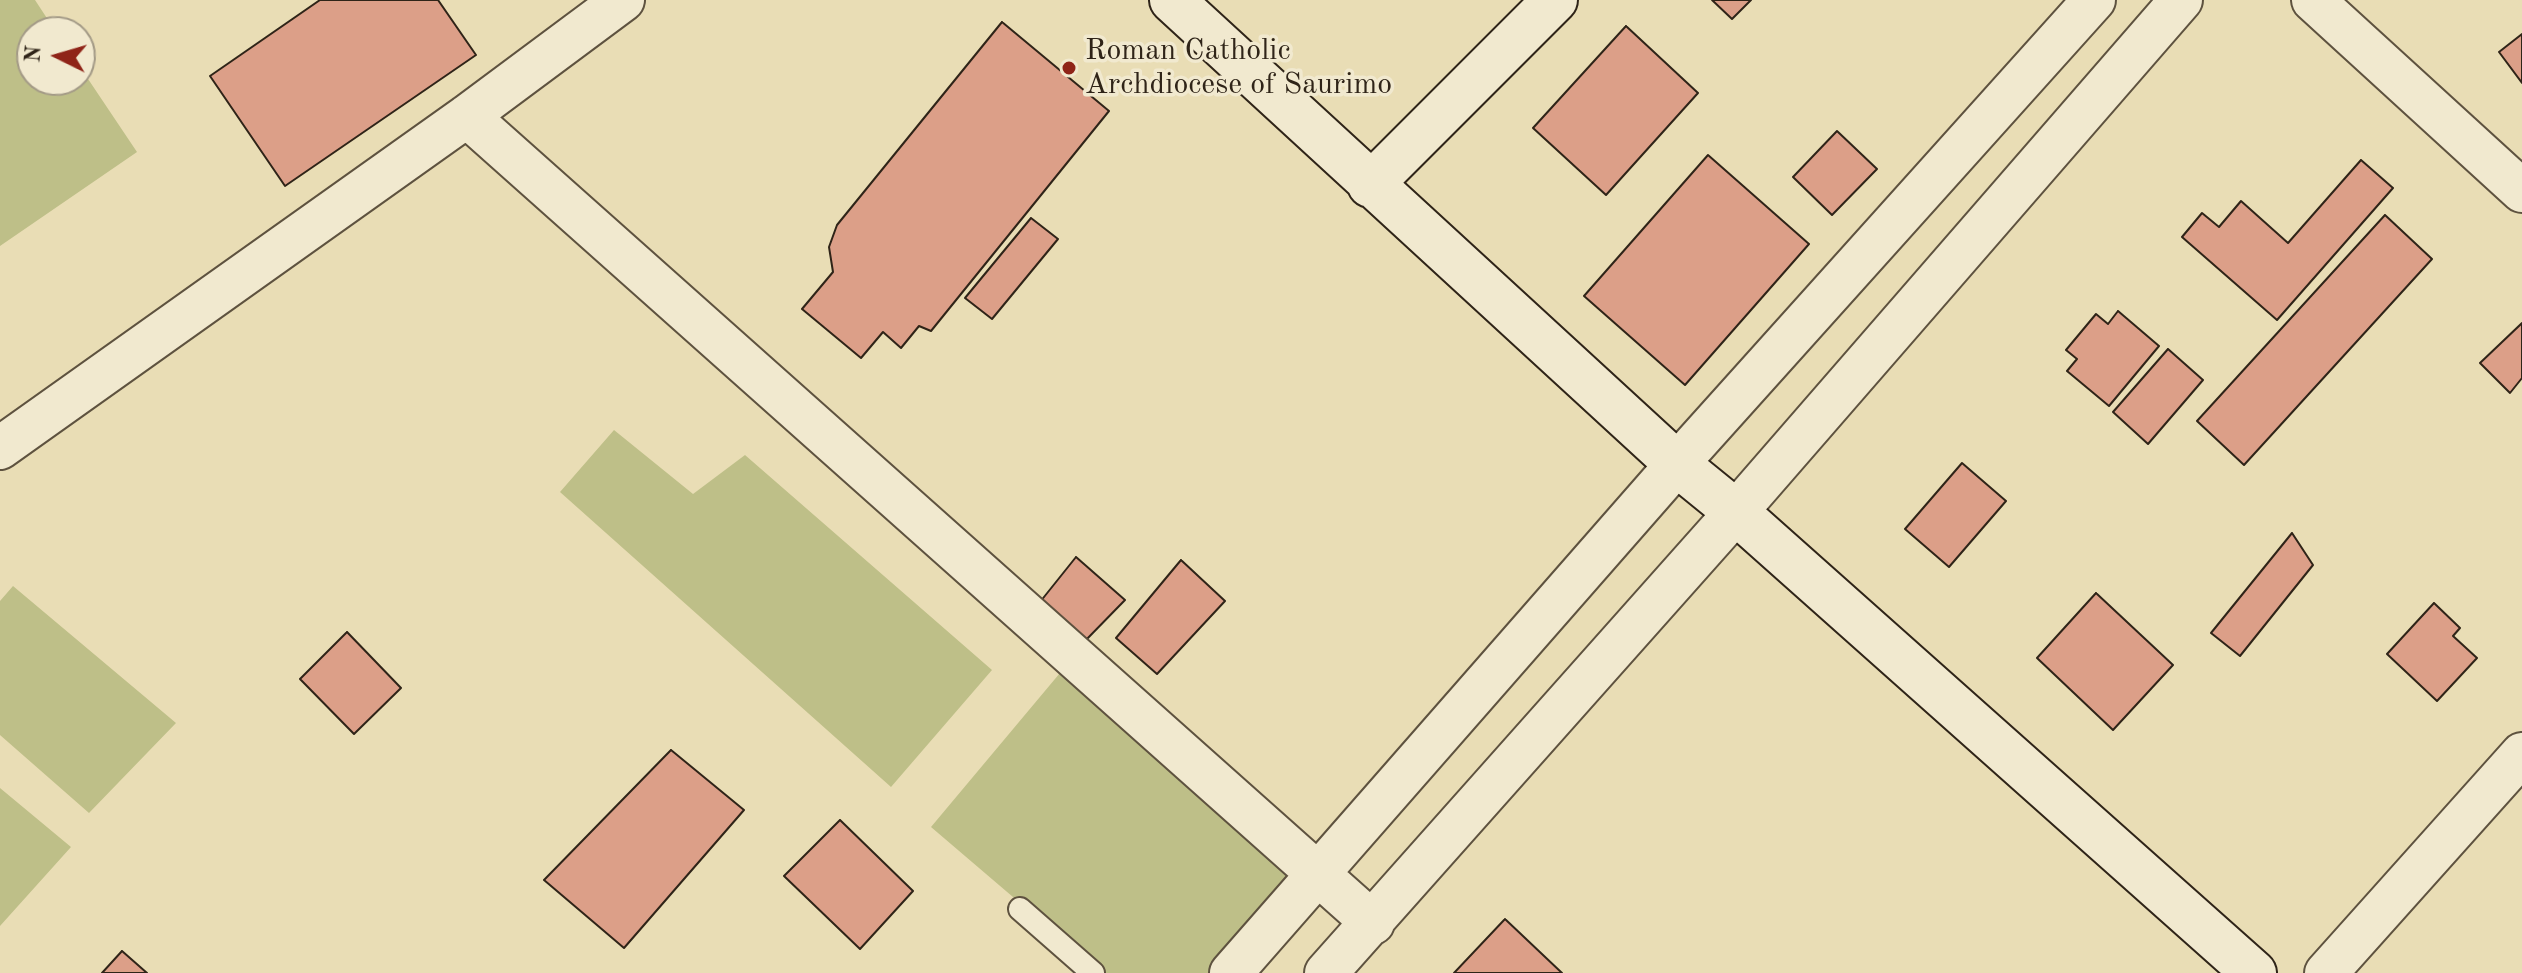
<!DOCTYPE html>
<style>
body{margin:0}
#map{position:relative;width:2522px;height:973px;overflow:hidden;background:#e9ddb5;font-family:"Old Standard TT",serif}
canvas{display:block}
.north{position:absolute;left:16px;top:16px;width:80px;height:80px;box-sizing:border-box;background:#f1e9cf;border:2px solid #a39a86;border-radius:50%;rotate:275deg;font-size:22px;font-weight:700;line-height:32px;text-align:center;color:#2f2418}
.north::after{content:'';display:block;margin:auto;width:28px;height:36px;background:#8f2418;clip-path:polygon(50% 0,100% 100%,50% 72%,0 100%)}
</style>
<div id="map">
<canvas width="2522" height="973"></canvas>
<div class="north">N</div>
</div>
<script>
const g = document.querySelector('canvas').getContext('2d');
g.lineJoin = 'round';
function fillPath(path, color) {
  g.fillStyle = color;
  g.fill(path, 'evenodd');
}
function shape(rows) {
  const path = new Path2D();
  for (const r of rows) {
    path.moveTo(r[0], r[1]);
    for (let i = 2; i < r.length; i += 2) path.lineTo(r[i], r[i + 1]);
  }
  return path;
}
function trace(path, color, width, dash) {
  g.strokeStyle = color;
  g.lineWidth = width;
  g.lineCap = dash ? 'butt' : 'round';
  g.setLineDash(dash || []);
  g.stroke(path);
}
function label(font, color, halo, rows, align = 'center') {
  g.font = font + ' "Old Standard TT",serif';
  g.lineWidth = 7;
  g.setLineDash([]);
  g.textBaseline = 'middle';
  g.strokeStyle = halo;
  g.fillStyle = color;
  for (const [text, x, y, turn = 0] of rows) {
    g.save();
    g.translate(x, y);
    g.rotate((+turn || 0) * Math.PI / 180);
    g.textAlign = isNaN(turn) ? turn : align;
    if (halo) g.strokeText(text, 0, 0);
    g.fillText(text, 0, 0);
    g.restore();
  }
}
fillPath(shape([
 [0,0,35,0,56,32,32,32,32,80,80,80,80,67,137,152,0,246],
 [614,430,693,494,745,455,992,670,891,787,560,492],
 [13,586,176,723,89,813,0,735,0,601],
 [1065,667,1307,874,1224,973,1102,973,931,827],
 [0,788,71,847,0,926]
]), '#bebf88');
const building = shape([
 [320,0,438,0,476,55,285,186,210,76,320,0],
 [1712,0,1751,0,1732,19,1712,0],
 [1002,22,1109,111,931,331,919,326,901,348,883,332,861,358,802,309,833,272,829,247,837,225,1002,22],
 [1626,26,1698,93,1606,195,1533,128,1626,26],
 [2522,34,2522,83,2499,52,2522,34],
 [1837,131,1877,169,1832,215,1793,177,1837,131],
 [1708,155,1809,244,1685,385,1584,296,1708,155],
 [2361,160,2393,188,2277,320,2182,237,2202,213,2219,227,2241,201,2288,243,2361,160],
 [2385,215,2432,259,2244,465,2197,421,2385,215],
 [1031,218,1058,239,992,319,965,298,1031,218],
 [2118,311,2159,346,2109,406,2067,371,2077,359,2066,350,2096,314,2108,324,2118,311],
 [2522,323,2522,378,2510,393,2480,363,2522,323],
 [2168,349,2203,380,2148,444,2113,412,2168,349],
 [1962,463,2006,501,1949,567,1905,529,1962,463],
 [2292,533,2313,565,2240,656,2211,633,2292,533],
 [1076,557,1125,600,1084,642,1040,602,1076,557],
 [1181,560,1225,601,1157,674,1116,638,1181,560],
 [2096,593,2173,665,2113,730,2037,658,2096,593],
 [2434,603,2460,628,2453,636,2477,658,2437,701,2387,654,2434,603],
 [347,632,401,688,354,734,300,679,347,632],
 [671,750,744,810,624,948,544,880,671,750],
 [840,820,913,891,860,949,784,876,840,820],
 [1505,919,1562,973,1454,973,1505,919],
 [122,951,147,973,102,973,122,951]
]);
fillPath(building, '#dc9f88');
trace(building, '#2f2418', 2);
const lane = shape([
 [1020,909,1093,973]
]);
const street = shape([
 [2313,0,2522,191],
 [467,116,1373,923],
 [0,448,467,116,623,0],
 [1231,973,1677,464,2094,0],
 [1326,973,1736,512,2181,0],
 [2326,973,2522,754]
]);
const secondary = shape([
 [1172,0,1677,464,1736,512,2254,973],
 [1370,185,1555,0]
]);
trace(lane, '#5e523f', 26);
trace(street, '#5e523f', 46);
trace(secondary, '#2f2418', 48);
trace(lane, '#f1e9cf', 22);
trace(street, '#f1e9cf', 42);
trace(secondary, '#f1e9cf', 44);
for (const [x, y, r, color] of [
 [1069,68,8,"#8f2418"]
]) {
  const dot = new Path2D();
  dot.arc(x, y, r, 0, 2 * Math.PI);
  g.fillStyle = color;
  g.fill(dot);
  trace(dot, '#f1e9cf', 3);
}
label('30px', '#2f2418', '#f1e9cf', [
 ["Roman Catholic",1085,51],
 ["Archdiocese of Saurimo",1085,85]
], 'left');
</script>
